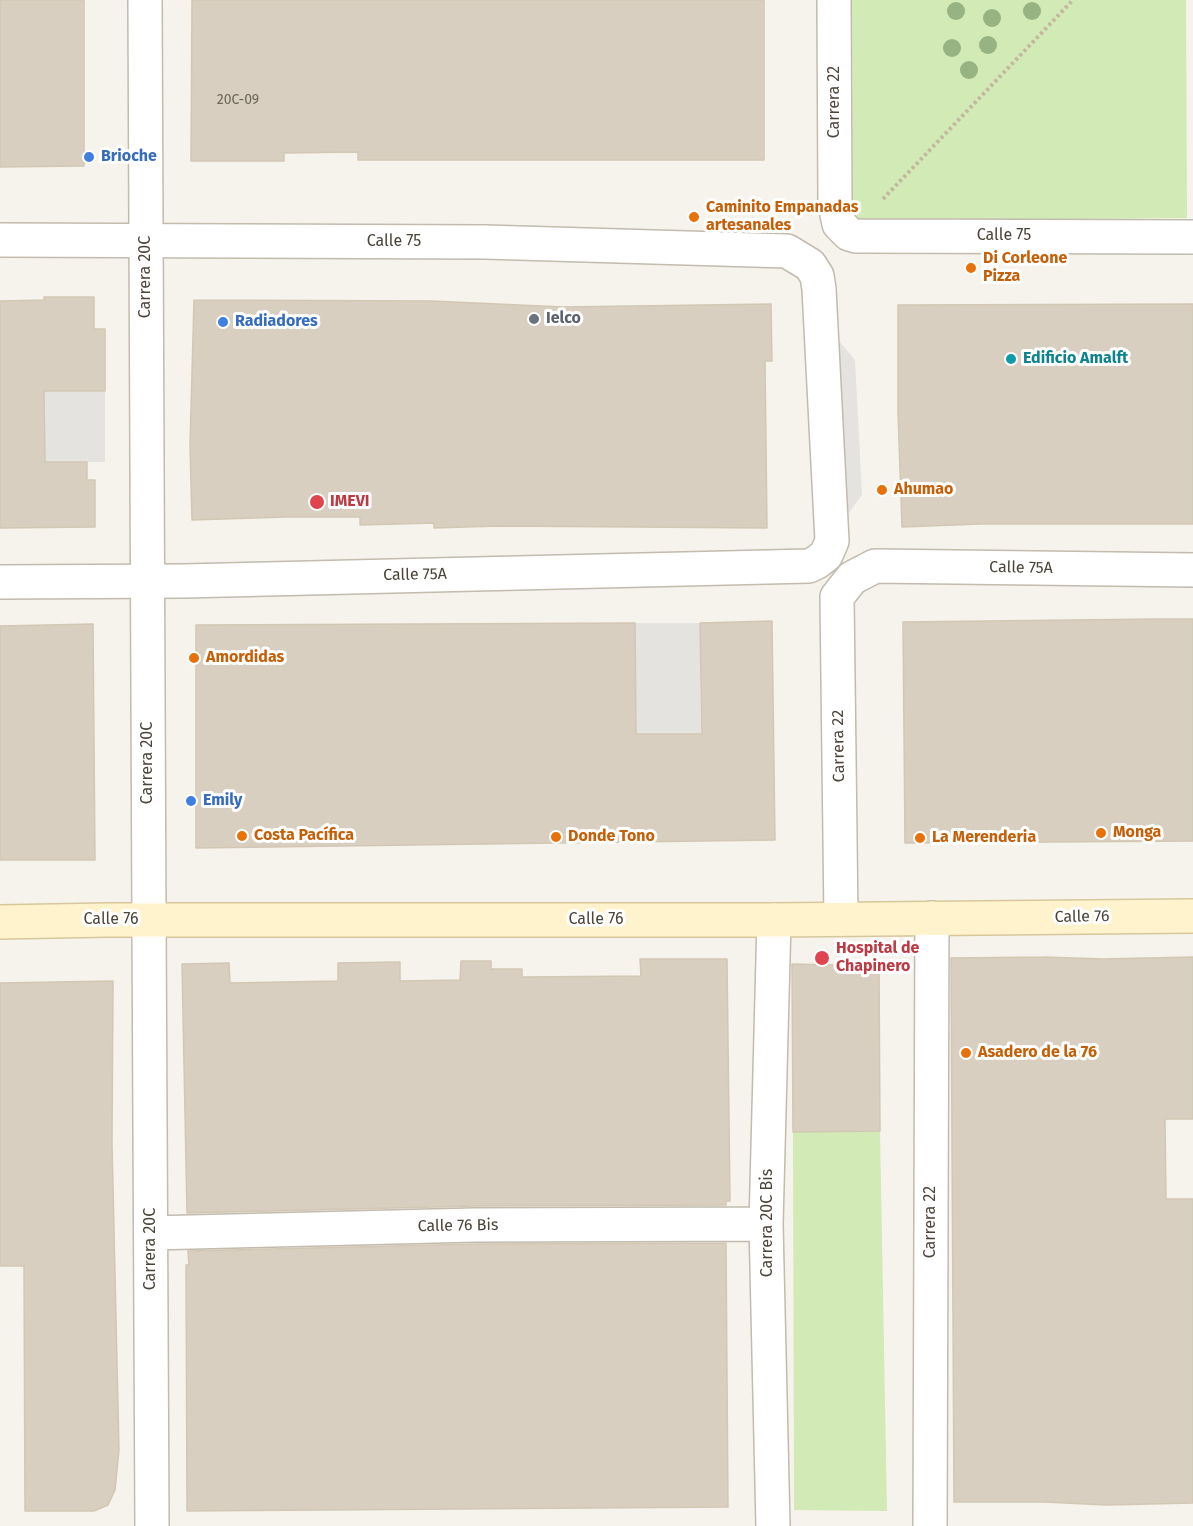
<!DOCTYPE html>
<meta charset="utf-8">
<style>
body{margin:0}
canvas{display:block;background:#f6f3ec}
</style>
<canvas width="1193" height="1526"></canvas>
<script>
const g = document.querySelector('canvas').getContext('2d');
g.lineJoin = 'round';
function fillPath(path, color) {
  g.fillStyle = color;
  g.fill(path, 'evenodd');
}
function shape(rows) {
  const path = new Path2D();
  for (const r of rows) {
    path.moveTo(r[0], r[1]);
    for (let i = 2; i < r.length; i += 2) path.lineTo(r[i], r[i + 1]);
  }
  return path;
}
function trace(path, color, width, dash) {
  g.strokeStyle = color;
  g.lineWidth = width;
  g.lineCap = dash ? 'butt' : 'round';
  g.setLineDash(dash || []);
  g.stroke(path);
}
function label(font, color, halo, rows, align = 'center') {
  g.font = font + ' "Fira Sans",sans-serif';
  g.lineWidth = 6;
  g.setLineDash([]);
  g.textBaseline = 'middle';
  g.strokeStyle = halo;
  g.fillStyle = color;
  for (const [text, x, y, turn = 0] of rows) {
    g.save();
    g.translate(x, y);
    g.rotate((+turn || 0) * Math.PI / 180);
    g.textAlign = isNaN(turn) ? turn : align;
    if (halo) g.strokeText(text, 0, 0);
    g.fillText(text, 0, 0);
    g.restore();
  }
}
fillPath(shape([
 [852,0,1186,0,1187,218,853,221],
 [880,1131,887,1511,794,1510,793,1132]
]), '#d2eab5');
fillPath(shape([
 [835,336,855,360,862,495,845,518],
 [44,391,105,391,105,462,0,462,0,424],
 [635,623,700,623,701,734,636,734]
]), '#e5e3e0');
const building = shape([
 [0,0,84,0,84,166,0,167,0,0],
 [192,0,764,0,764,160,358,160,358,152,284,153,284,161,191,161,192,0],
 [44,297,94,297,94,329,105,329,105,391,44,391,45,462,87,462,87,480,95,480,95,527,0,528,0,301,44,300,44,297],
 [194,300,432,301,563,307,771,304,772,361,765,361,767,528,498,526,434,528,434,523,360,525,360,517,286,517,192,520,190,445,194,300],
 [1193,304,1193,524,980,524,902,527,898,412,898,305,1193,304],
 [1154,619,1193,619,1193,841,905,843,903,622,1154,619],
 [772,621,775,840,196,848,196,625,635,623,636,734,702,734,700,623,772,621],
 [93,624,95,860,0,860,0,626,93,624],
 [1044,957,1103,959,1193,957,1193,1119,1165,1119,1166,1199,1193,1199,1193,1503,1106,1505,1045,1502,954,1502,951,958,1044,957],
 [640,959,727,959,730,1201,726,1201,726,1205,475,1206,187,1213,182,964,229,963,230,983,338,981,338,963,400,962,400,981,460,980,461,961,491,961,491,969,522,969,522,977,641,976,640,959],
 [792,964,879,966,880,1131,793,1132,792,964],
 [113,981,112,1143,119,1450,115,1490,108,1505,94,1511,25,1511,24,1266,0,1266,0,983,113,981],
 [726,1243,728,1507,187,1511,186,1265,189,1265,188,1251,475,1244,726,1243]
]);
fillPath(building, '#d8cfc1');
trace(building, '#d3c7b4', 1.5);
const minor = shape([
 [834,0,835,205,839,224,849,234,856,236,1193,237],
 [0,240,485,242,787,251,810,265,817,276,819,289,832,541,826,555,817,562,809,566,184,581,0,582],
 [841,919,837,597,852,578,875,566,1193,570],
 [149,920,152,1526],
 [151,1233,475,1225,766,1224],
 [773,1526,766,1224,774,920],
 [930,1526,932,918]
]);
const tertiary = shape([
 [145,0,149,920]
]);
const secondary = shape([
 [0,922,107,920,774,920,1193,916]
]);
trace(minor, '#c2bbae', 36);
trace(tertiary, '#c2bbae', 36);
trace(secondary, '#d6c79b', 36);
trace(shape([
 [883,199,1073,0]
]), '#c4b79f', 4, [3, 3]);
trace(minor, '#fff', 33);
trace(tertiary, '#fff', 33);
trace(secondary, '#fff3cd', 33);
g.fillStyle = '#97b381';
for (const [x, y] of [
 [956,11],
 [1032,11],
 [992,18],
 [988,45],
 [952,48],
 [969,70]
]) {
  g.beginPath();
  g.arc(x, y, 9, 0, 2 * Math.PI);
  g.fill();
}
for (const [x, y, r, color] of [
 [89,157,6,"#3f7fe0"],
 [694,217,6,"#e8710a"],
 [971,268,6,"#e8710a"],
 [534,319,6,"#6b7280"],
 [223,322,6,"#3f7fe0"],
 [1011,359,6,"#0f9aa8"],
 [882,490,6,"#e8710a"],
 [317,502,8,"#e0444e"],
 [194,658,6,"#e8710a"],
 [191,801,6,"#3f7fe0"],
 [1101,833,6,"#e8710a"],
 [242,836,6,"#e8710a"],
 [556,837,6,"#e8710a"],
 [920,838,6,"#e8710a"],
 [822,958,8,"#e0444e"],
 [966,1053,6,"#e8710a"]
]) {
  const dot = new Path2D();
  dot.arc(x, y, r, 0, 2 * Math.PI);
  g.fillStyle = color;
  g.fill(dot);
  trace(dot, '#fff', 2);
}
label('14px', '#6e675b', null, [
 ["20C-09",238,100]
]);
label('16px', '#4b4439', '#fff', [
 ["Carrera 22",835,102,-90],
 ["Calle 75",1004,236],
 ["Calle 75",394,242],
 ["Carrera 20C",146,277,-90],
 ["Calle 75A",1021,568,1],
 ["Calle 75A",415,575,-1],
 ["Carrera 22",839,746,-91],
 ["Carrera 20C",148,763,-90],
 ["Calle 76",1082,917,-1],
 ["Calle 76",111,920],
 ["Calle 76",596,920],
 ["Carrera 22",931,1222,-90],
 ["Carrera 20C Bis",768,1223,-90],
 ["Calle 76 Bis",458,1226,-1],
 ["Carrera 20C",151,1249,-90]
]);
label('bold 16px', '#366cbe', '#fff', [
 ["Brioche",101,157],
 ["Radiadores",235,322],
 ["Emily",203,801]
], 'left');
label('bold 16px', '#c56008', '#fff', [
 ["Caminito Empanadas",706,208],
 ["artesanales",706,226],
 ["Di Corleone",983,259],
 ["Pizza",983,277],
 ["Ahumao",894,490],
 ["Amordidas",206,658],
 ["Monga",1113,833],
 ["Costa Pacífica",254,836],
 ["Donde Tono",568,837],
 ["La Merenderia",932,838],
 ["Asadero de la 76",978,1053]
], 'left');
label('bold 16px', '#5b616d', '#fff', [
 ["Ielco",546,319]
], 'left');
label('bold 16px', '#0d838f', '#fff', [
 ["Edificio Amalft",1023,359]
], 'left');
label('bold 16px', '#be3a42', '#fff', [
 ["IMEVI",330,502],
 ["Hospital de",836,949],
 ["Chapinero",836,967]
], 'left');
</script>
